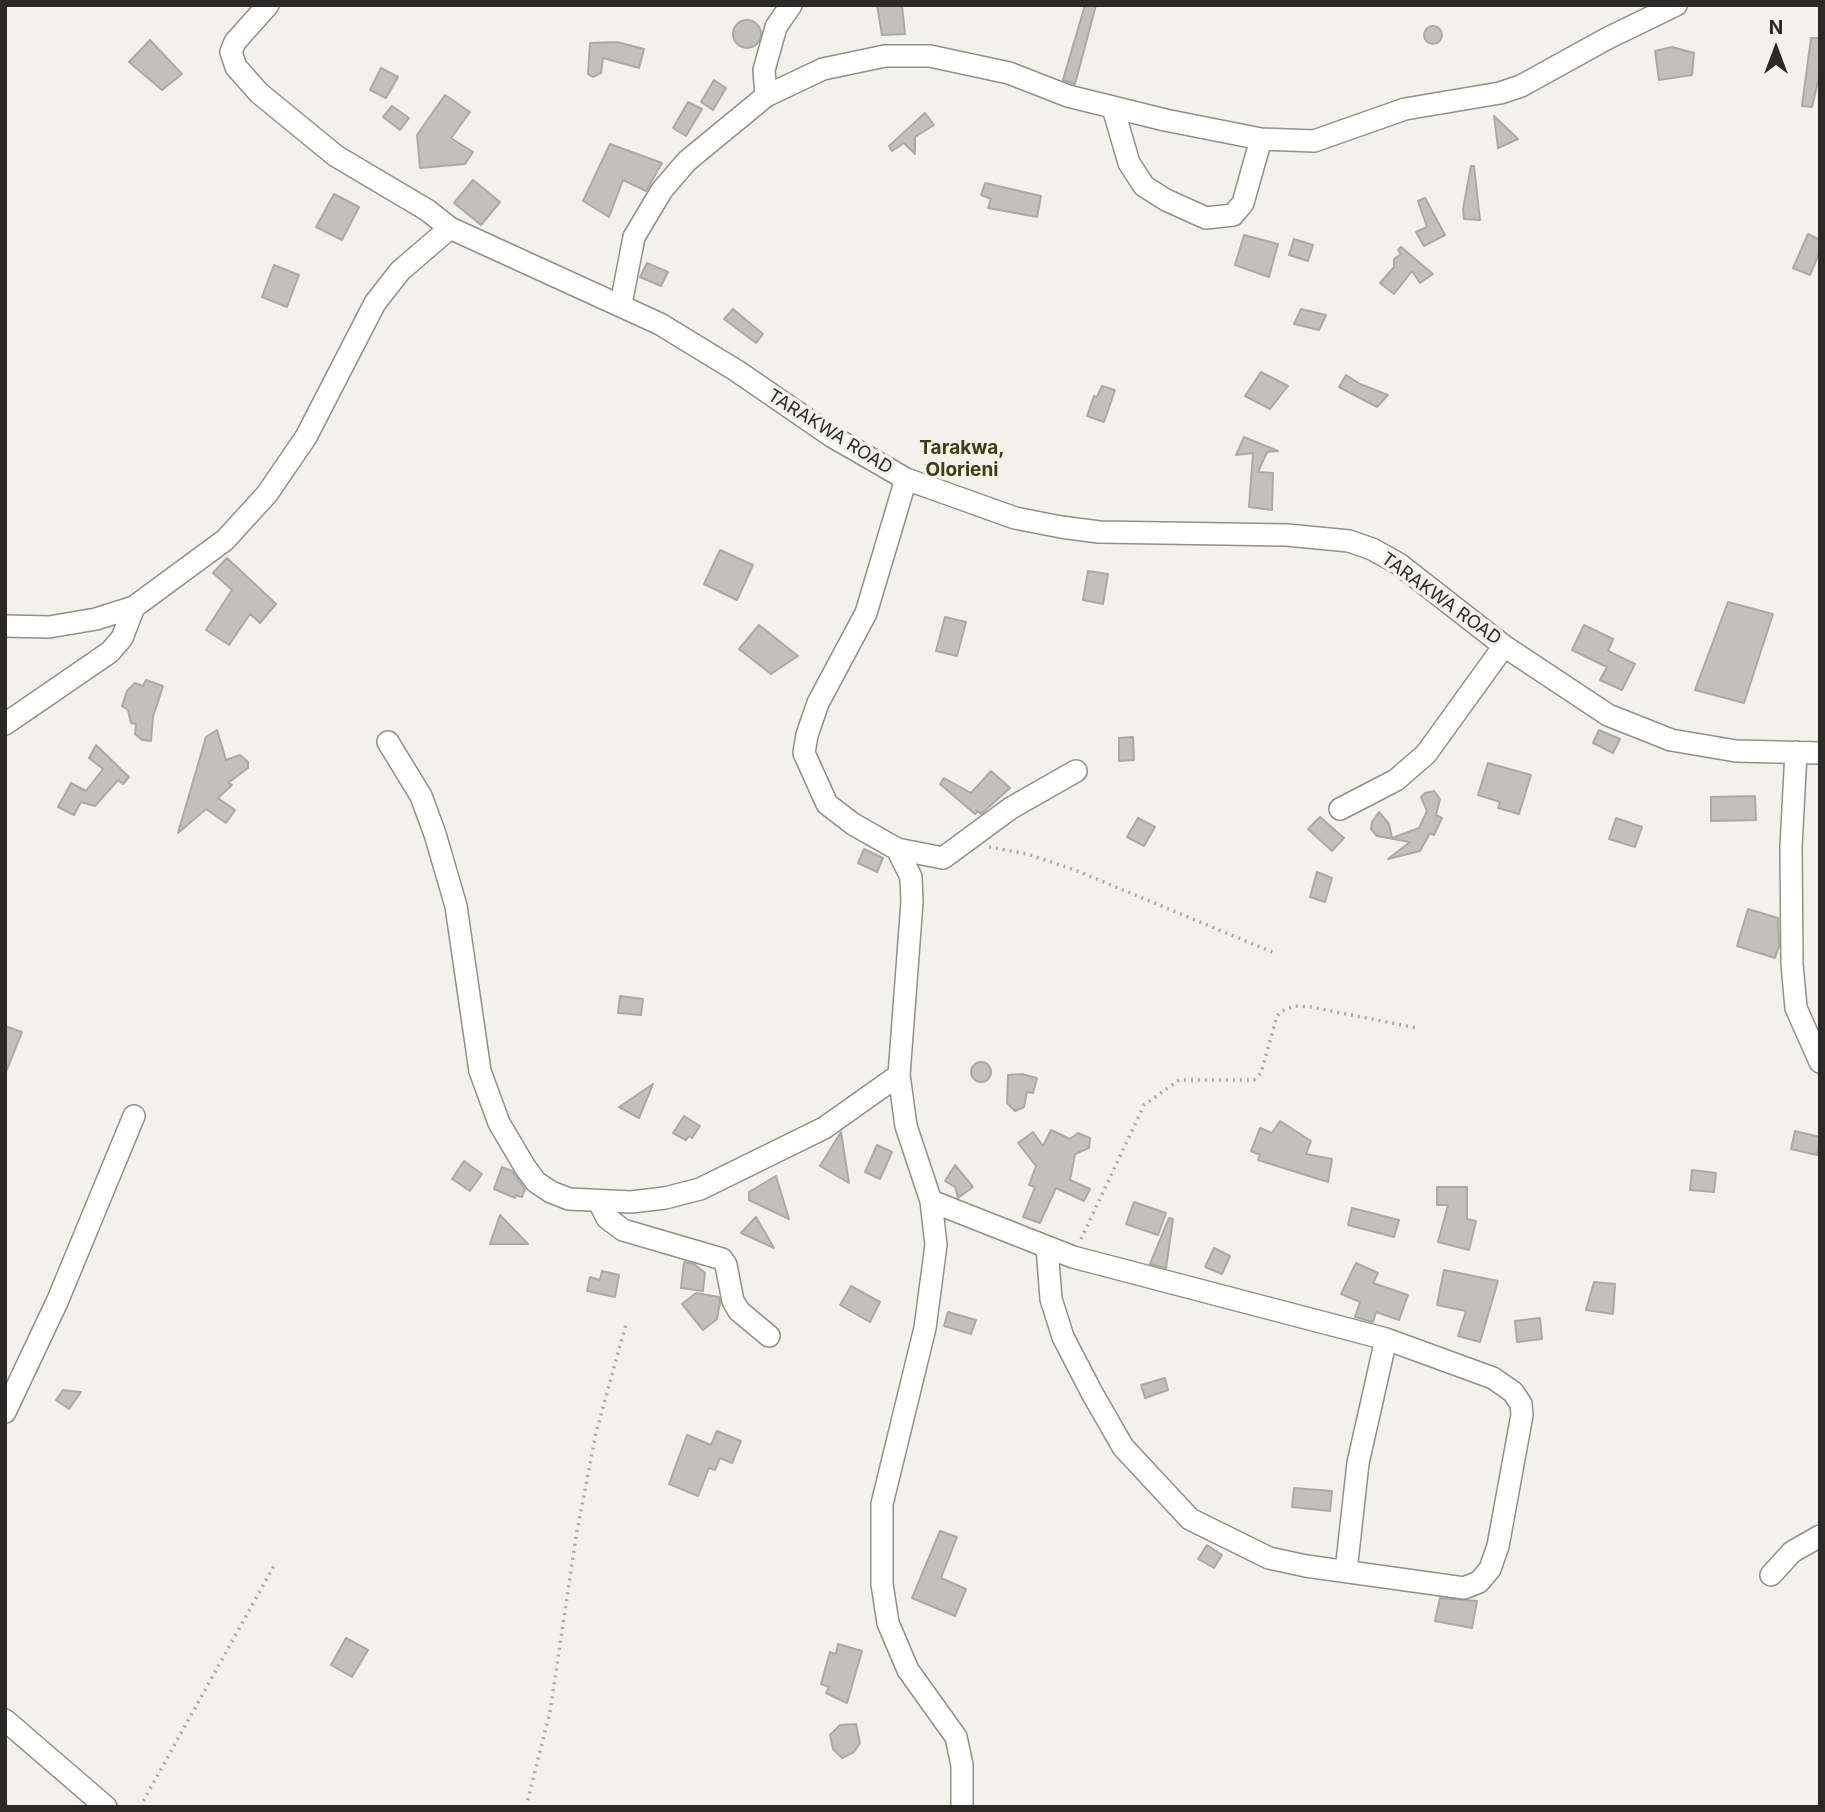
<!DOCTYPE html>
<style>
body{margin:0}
#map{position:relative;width:1825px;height:1812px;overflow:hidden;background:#f3f2ea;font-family:Inter,sans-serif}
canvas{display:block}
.frame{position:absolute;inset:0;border:7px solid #2b2a28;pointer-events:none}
.north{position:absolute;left:1741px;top:14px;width:70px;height:70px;-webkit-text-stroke:5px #f3f2ea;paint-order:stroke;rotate:0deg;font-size:19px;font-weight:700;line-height:28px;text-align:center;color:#2b2a28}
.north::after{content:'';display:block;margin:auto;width:24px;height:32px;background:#2b2a28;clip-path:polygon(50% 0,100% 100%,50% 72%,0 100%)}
</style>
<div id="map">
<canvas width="1825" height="1812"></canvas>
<div class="frame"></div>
<div class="north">N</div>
</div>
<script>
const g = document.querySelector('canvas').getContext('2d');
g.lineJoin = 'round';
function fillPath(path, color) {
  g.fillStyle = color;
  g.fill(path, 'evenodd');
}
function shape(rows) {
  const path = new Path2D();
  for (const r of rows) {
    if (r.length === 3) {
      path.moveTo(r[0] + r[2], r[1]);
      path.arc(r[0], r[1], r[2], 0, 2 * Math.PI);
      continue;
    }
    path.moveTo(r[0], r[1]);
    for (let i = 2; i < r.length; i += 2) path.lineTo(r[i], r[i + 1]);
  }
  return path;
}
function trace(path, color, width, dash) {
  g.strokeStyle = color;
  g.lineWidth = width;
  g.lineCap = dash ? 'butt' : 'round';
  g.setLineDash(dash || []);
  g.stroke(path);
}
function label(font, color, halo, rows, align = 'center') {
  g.font = font + ' Inter,sans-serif';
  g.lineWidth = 7;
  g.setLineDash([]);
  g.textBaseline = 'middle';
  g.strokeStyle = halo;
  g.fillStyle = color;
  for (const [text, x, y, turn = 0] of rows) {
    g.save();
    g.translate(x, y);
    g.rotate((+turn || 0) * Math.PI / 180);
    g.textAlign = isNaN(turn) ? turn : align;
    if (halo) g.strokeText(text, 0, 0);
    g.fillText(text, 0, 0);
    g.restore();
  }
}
const building = shape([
 [877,5,902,5,905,34,882,35,877,5],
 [1085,5,1096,5,1075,84,1063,80,1085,5],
 [747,34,14],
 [1433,35,9],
 [1811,38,1820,38,1820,73,1812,107,1802,106,1811,38],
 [150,40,182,74,162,90,129,62,150,40],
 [617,42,644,49,639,68,603,58,601,73,593,77,588,74,590,43,617,42],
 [1672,47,1694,53,1692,75,1659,80,1655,51,1672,47],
 [381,68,398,77,386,98,370,90,381,68],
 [714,80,726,88,713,110,701,102,714,80],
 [445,95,470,112,451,138,473,152,465,164,420,168,417,135,445,95],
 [688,102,702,109,686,136,673,128,688,102],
 [392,106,409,118,400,130,383,117,392,106],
 [925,113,934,125,915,137,915,154,904,143,892,151,889,146,925,113],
 [1494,116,1518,139,1498,148,1494,116],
 [610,144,662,163,646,191,623,180,609,217,583,201,610,144],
 [1471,166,1474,166,1480,220,1464,219,1463,209,1471,166],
 [473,180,500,202,481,225,454,203,473,180],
 [985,183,1041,196,1037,217,988,208,991,199,981,195,985,183],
 [334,194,359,207,342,240,316,227,334,194],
 [1425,198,1445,235,1424,246,1416,232,1427,227,1418,201,1425,198],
 [1808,234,1820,240,1820,251,1810,275,1793,268,1808,234],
 [1244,235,1278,244,1269,277,1235,265,1244,235],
 [1294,239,1313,245,1308,261,1289,255,1294,239],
 [1401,247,1433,274,1420,283,1412,271,1394,294,1380,283,1394,267,1394,259,1401,254,1398,250,1401,247],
 [647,263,668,272,661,286,640,277,647,263],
 [274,265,299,275,287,307,262,297,274,265],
 [733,309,763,334,756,343,724,319,733,309],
 [1301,309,1326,315,1319,330,1294,324,1301,309],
 [1261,372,1288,386,1270,409,1245,396,1261,372],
 [1346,375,1360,384,1388,395,1377,407,1339,387,1346,375],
 [1102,386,1115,390,1104,422,1087,416,1094,396,1097,397,1102,386],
 [1244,437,1278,451,1267,452,1258,472,1273,473,1272,510,1249,507,1253,453,1236,455,1244,437],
 [720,550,753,565,737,600,704,584,720,550],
 [227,558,276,604,260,623,250,614,229,645,206,630,232,590,213,573,227,558],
 [1088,571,1108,574,1103,604,1083,600,1088,571],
 [1728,602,1773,614,1744,703,1695,690,1728,602],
 [945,617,966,622,957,656,936,651,945,617],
 [759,625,798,656,771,674,739,649,759,625],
 [1584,625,1613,639,1608,651,1635,664,1622,690,1600,680,1607,667,1572,650,1584,625],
 [146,680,163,686,153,717,151,741,142,740,135,734,136,724,131,723,128,710,122,706,127,691,135,683,143,686,146,680],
 [217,730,226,760,240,755,248,762,248,768,228,783,232,785,218,798,235,810,226,823,206,809,178,833,206,737,217,730],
 [1599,730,1620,739,1613,753,1593,743,1599,730],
 [1133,737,1134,760,1119,761,1119,738,1133,737],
 [96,745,129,777,123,784,118,780,95,806,81,802,74,815,58,807,71,783,86,791,103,769,89,758,96,745],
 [1488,763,1531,775,1519,814,1498,808,1500,802,1478,795,1488,763],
 [991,771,1010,788,981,814,978,811,975,814,940,784,944,778,971,793,991,771],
 [1434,791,1440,799,1436,815,1442,818,1434,835,1430,833,1420,851,1388,859,1410,842,1377,836,1371,829,1372,822,1379,812,1389,824,1392,838,1419,828,1427,811,1421,797,1425,793,1434,791],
 [1755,796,1756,820,1711,821,1711,797,1755,796],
 [1320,817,1344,838,1332,851,1308,829,1320,817],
 [1138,818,1155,827,1144,846,1127,837,1138,818],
 [1616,818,1642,827,1635,847,1609,839,1616,818],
 [864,849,883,858,877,872,858,863,864,849],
 [1317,872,1332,878,1325,902,1310,897,1317,872],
 [1748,909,1778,918,1779,946,1775,958,1737,946,1748,909],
 [620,996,643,999,641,1015,618,1013,620,996],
 [5,1026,22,1032,6,1072,5,1072,5,1026],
 [981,1072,10],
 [1022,1074,1037,1078,1033,1093,1027,1092,1024,1107,1015,1111,1007,1103,1008,1075,1022,1074],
 [653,1084,639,1118,619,1107,653,1084],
 [684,1116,700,1126,692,1138,689,1136,686,1140,673,1133,684,1116],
 [1280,1121,1311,1141,1306,1154,1332,1159,1328,1182,1258,1160,1260,1155,1251,1151,1260,1128,1272,1133,1280,1121],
 [1051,1130,1070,1139,1078,1133,1090,1138,1089,1148,1075,1154,1070,1180,1090,1189,1084,1201,1056,1188,1040,1223,1023,1217,1035,1187,1029,1185,1036,1166,1018,1143,1033,1132,1043,1146,1051,1130],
 [1795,1131,1820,1137,1817,1155,1791,1149,1795,1131],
 [841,1132,849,1183,820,1166,841,1132],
 [877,1145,892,1152,880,1179,865,1172,877,1145],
 [464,1161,482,1174,470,1191,452,1179,464,1161],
 [955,1165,973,1187,958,1198,955,1187,945,1181,955,1165],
 [502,1167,512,1171,525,1189,522,1197,516,1195,515,1198,494,1189,502,1167],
 [1692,1170,1716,1173,1714,1192,1690,1190,1692,1170],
 [776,1176,789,1219,749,1200,749,1192,776,1176],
 [1437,1187,1467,1187,1467,1219,1476,1221,1469,1250,1438,1242,1448,1205,1437,1205,1437,1187],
 [1134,1202,1166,1213,1158,1235,1126,1224,1134,1202],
 [1352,1208,1399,1220,1394,1237,1348,1225,1352,1208],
 [500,1215,528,1244,490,1244,500,1215],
 [756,1217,774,1248,741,1233,756,1217],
 [1169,1218,1173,1219,1166,1268,1150,1264,1169,1218],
 [1214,1248,1230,1256,1222,1274,1205,1267,1214,1248],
 [684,1262,694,1264,705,1273,703,1291,681,1288,684,1262],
 [1356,1263,1378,1273,1373,1283,1408,1295,1399,1320,1376,1312,1373,1322,1355,1317,1360,1302,1341,1294,1356,1263],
 [1444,1270,1498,1281,1480,1342,1458,1336,1466,1311,1437,1305,1444,1270],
 [602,1271,619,1275,615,1297,587,1291,590,1277,600,1280,602,1271],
 [1594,1282,1615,1284,1613,1314,1586,1310,1594,1282],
 [851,1286,880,1302,870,1322,840,1305,851,1286],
 [696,1293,719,1297,720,1302,717,1319,703,1330,682,1304,696,1293],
 [948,1312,976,1320,971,1334,944,1326,948,1312],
 [1540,1318,1542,1339,1517,1342,1515,1321,1540,1318],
 [1165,1378,1168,1390,1145,1398,1141,1385,1165,1378],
 [63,1390,81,1392,69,1409,56,1400,63,1390],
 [717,1431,741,1441,732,1463,720,1458,715,1470,709,1468,698,1496,669,1484,687,1435,711,1445,717,1431],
 [1294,1488,1332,1491,1330,1511,1292,1507,1294,1488],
 [940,1531,957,1537,941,1578,966,1589,955,1616,912,1598,940,1531],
 [1207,1545,1222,1555,1214,1568,1198,1559,1207,1545],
 [1440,1598,1477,1601,1472,1628,1435,1621,1440,1598],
 [346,1638,368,1650,352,1677,331,1665,346,1638],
 [838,1644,862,1651,847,1703,826,1693,829,1687,821,1684,830,1652,836,1654,838,1644],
 [856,1724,860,1743,854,1752,842,1758,833,1749,830,1735,840,1725,856,1724]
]);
fillPath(building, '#c2c0b9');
trace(building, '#aba9a3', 2);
const minor = shape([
 [268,5,235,42,231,52,236,67,259,93,336,156,427,210,450,228,660,324,737,371,833,437,906,479,1015,518,1061,527,1099,532,1287,535,1349,541,1372,549,1399,564,1504,646,1608,715,1671,740,1736,751,1820,753],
 [766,96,764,70,776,27,791,5],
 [1113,108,1129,163,1144,186,1166,200,1206,218,1233,215,1243,203,1261,139],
 [621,304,634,237,662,190,687,161,766,96,823,69,885,56,930,56,1009,73,1068,96,1165,120,1261,139,1314,141,1405,109,1500,93,1521,86,1608,38,1676,5],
 [906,479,866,613,818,703,807,735,804,753,827,804,853,824,897,849,911,877,912,902,899,1075,906,1126,931,1201,936,1245,925,1328,882,1504,882,1584,888,1623,908,1670,956,1737,962,1765,962,1807],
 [5,626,49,627,96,619,134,607,225,540,267,494,306,437,375,303,400,271,450,228],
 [5,724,110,652,122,638,134,607],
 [388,742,421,796,435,834,456,906,480,1071,499,1123,525,1167,536,1182,551,1192,569,1199,631,1202,665,1198,700,1189,824,1128,899,1075],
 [1796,752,1791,847,1792,964,1796,1008,1820,1062],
 [1340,809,1396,780,1426,754,1504,646],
 [897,849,943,858,1011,808,1076,771],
 [931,1201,1073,1257,1386,1339,1493,1378,1513,1392,1521,1404,1522,1415,1498,1546,1490,1569,1479,1582,1464,1588,1306,1566,1269,1558,1190,1519,1123,1447,1092,1393,1063,1337,1051,1299,1047,1247],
 [599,1202,607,1218,623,1230,722,1259,726,1265,733,1301,739,1311,769,1336],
 [5,1412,57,1302,134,1116],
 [1346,1571,1358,1463,1386,1339],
 [1771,1575,1792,1552,1820,1536],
 [5,1720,106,1807]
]);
trace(minor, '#908f88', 24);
trace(shape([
 [989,847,1027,854,1075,870,1277,954],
 [1081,1239,1144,1105,1179,1080,1254,1080,1261,1073,1277,1016,1282,1011,1295,1006,1311,1007,1417,1028],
 [140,1807,275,1564],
 [526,1807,550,1712,576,1537,596,1433,626,1324]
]), '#abaaa4', 3.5, [2, 5]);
trace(minor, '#fff', 21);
label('18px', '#2b2a28', '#f3f2ea', [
 ["TARAKWA ROAD",830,432,32],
 ["TARAKWA ROAD",1441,599,36]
]);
label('bold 19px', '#413b11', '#f3f2ea', [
 ["Tarakwa,",962,448],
 ["Olorieni",962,470]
]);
</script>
